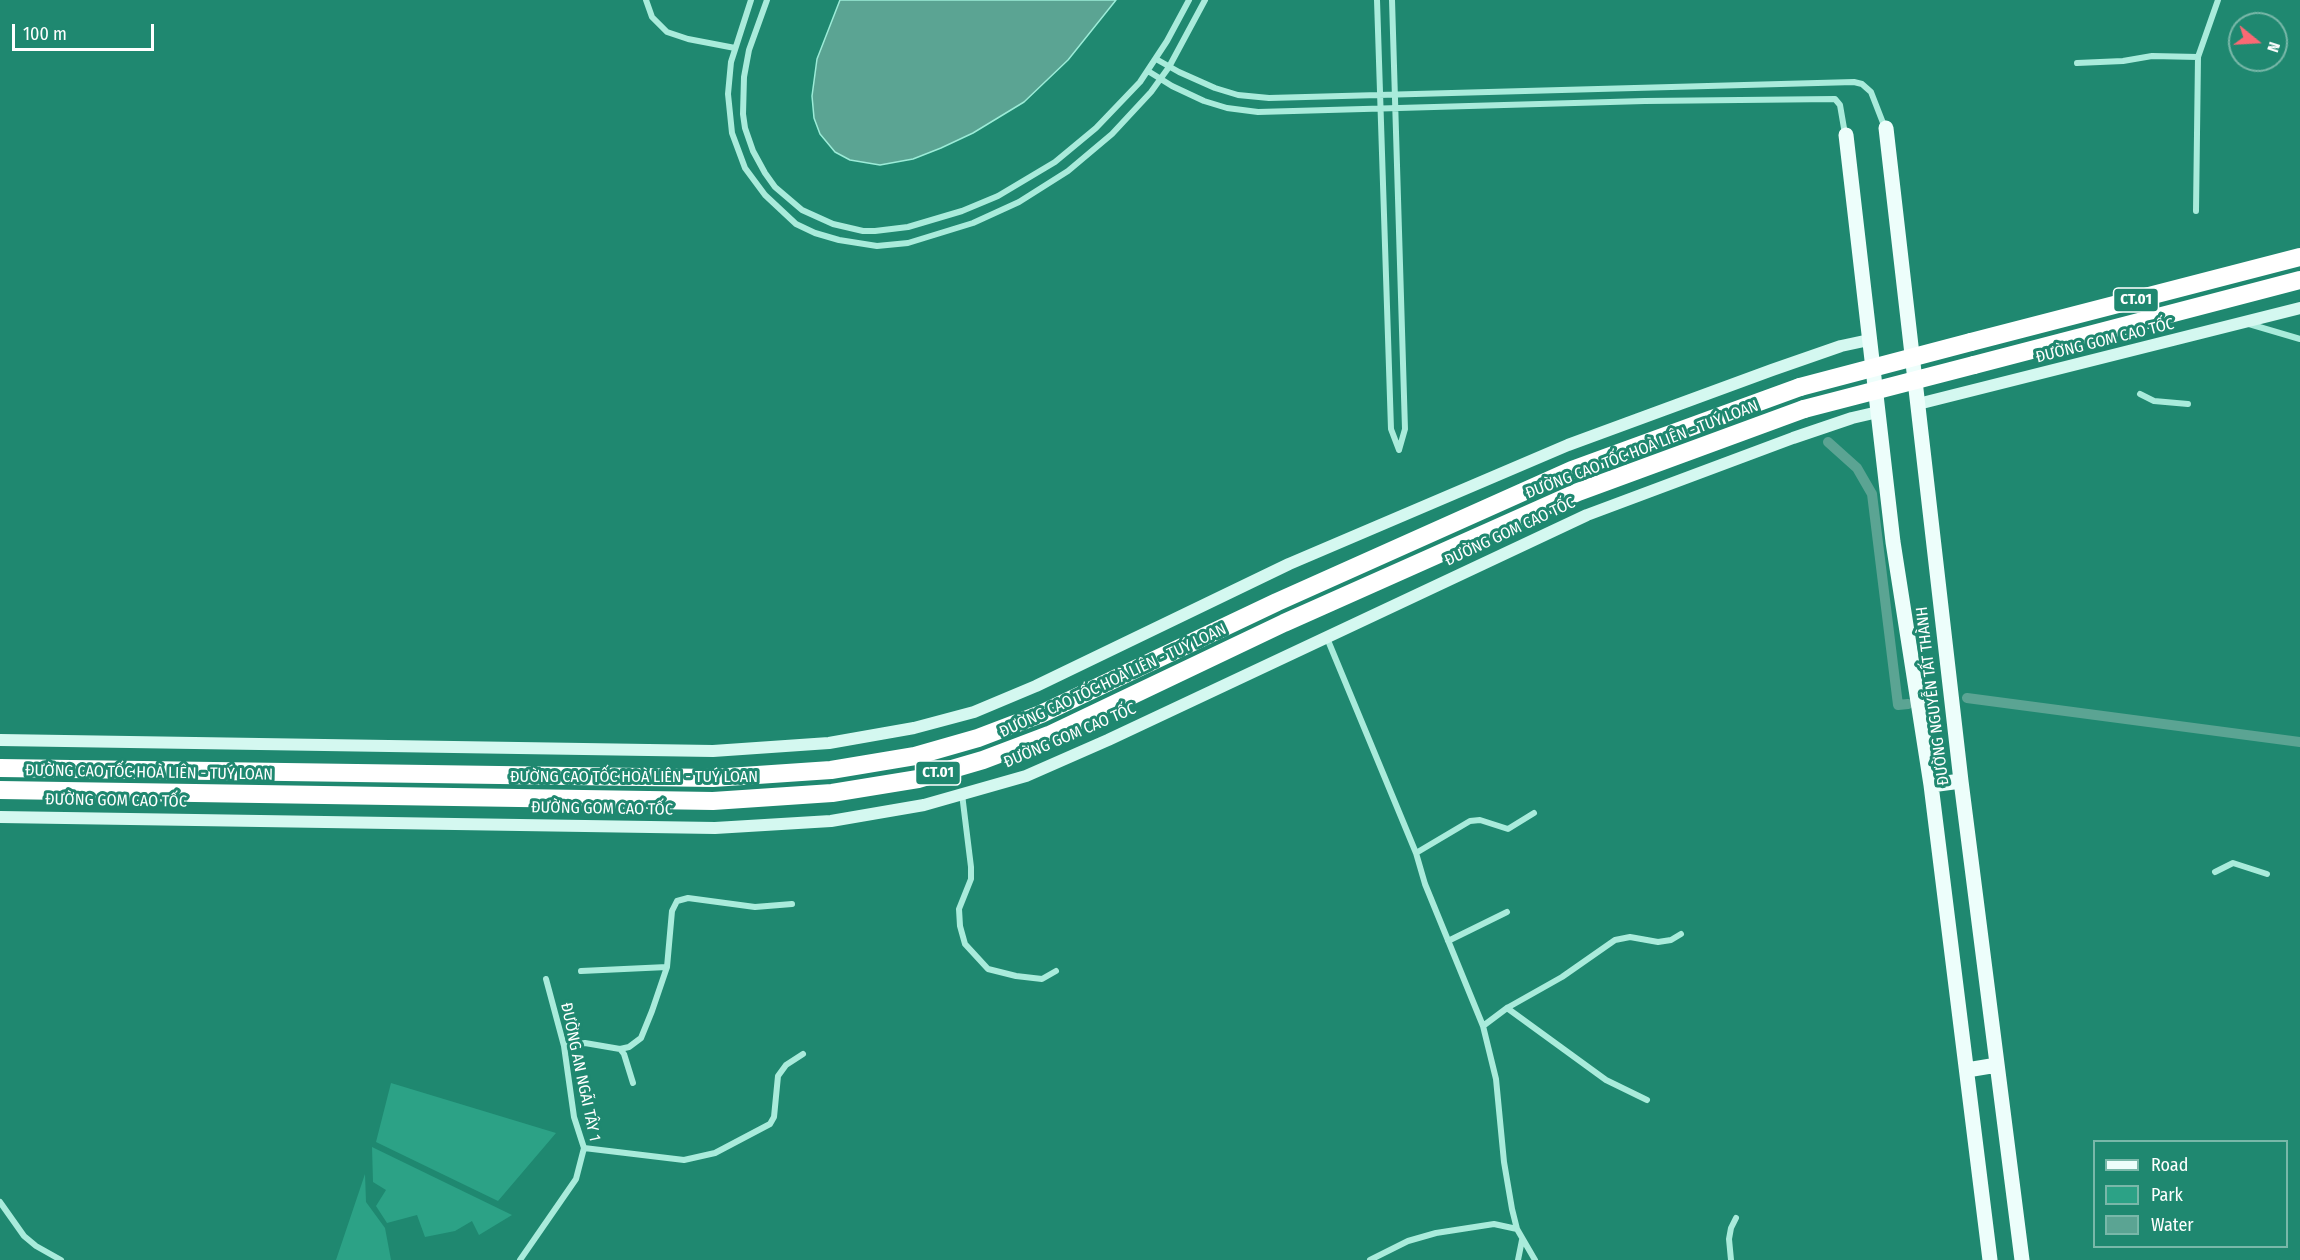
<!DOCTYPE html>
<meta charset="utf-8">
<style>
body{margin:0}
#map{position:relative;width:2300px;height:1260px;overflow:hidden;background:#1f8870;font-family:"Fira Sans Condensed",sans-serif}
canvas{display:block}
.legend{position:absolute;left:2093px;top:1140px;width:195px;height:108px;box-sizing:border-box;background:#1f8870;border:2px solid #79b8a9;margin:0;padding:8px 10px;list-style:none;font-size:18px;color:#fff}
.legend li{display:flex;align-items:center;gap:12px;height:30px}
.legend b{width:30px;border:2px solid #79b8a9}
.north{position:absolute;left:2228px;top:12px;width:60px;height:60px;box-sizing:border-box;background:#1f8870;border:2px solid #79b8a9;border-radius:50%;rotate:108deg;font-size:16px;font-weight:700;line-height:24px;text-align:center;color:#fff}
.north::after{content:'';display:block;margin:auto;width:21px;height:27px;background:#f96974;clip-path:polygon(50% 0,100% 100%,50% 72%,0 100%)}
.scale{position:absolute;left:12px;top:24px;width:142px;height:27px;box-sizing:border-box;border:3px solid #fff;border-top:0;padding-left:8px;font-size:18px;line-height:21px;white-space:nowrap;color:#fff;-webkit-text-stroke:4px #1f8870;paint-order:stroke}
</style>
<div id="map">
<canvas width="2300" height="1260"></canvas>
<ul class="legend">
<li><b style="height:8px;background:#edfefb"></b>Road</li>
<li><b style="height:16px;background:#2ca286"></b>Park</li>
<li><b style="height:16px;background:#5ba493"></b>Water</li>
</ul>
<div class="north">N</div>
<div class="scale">100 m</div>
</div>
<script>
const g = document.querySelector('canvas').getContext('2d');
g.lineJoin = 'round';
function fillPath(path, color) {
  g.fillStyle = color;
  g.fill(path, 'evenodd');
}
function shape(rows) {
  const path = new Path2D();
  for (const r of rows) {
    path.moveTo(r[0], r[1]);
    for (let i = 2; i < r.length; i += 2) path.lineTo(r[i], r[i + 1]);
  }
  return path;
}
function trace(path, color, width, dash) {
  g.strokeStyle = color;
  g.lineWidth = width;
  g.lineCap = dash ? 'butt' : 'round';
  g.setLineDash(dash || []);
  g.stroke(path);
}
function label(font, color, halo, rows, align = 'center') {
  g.font = font + ' "Fira Sans Condensed",sans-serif';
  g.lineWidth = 6;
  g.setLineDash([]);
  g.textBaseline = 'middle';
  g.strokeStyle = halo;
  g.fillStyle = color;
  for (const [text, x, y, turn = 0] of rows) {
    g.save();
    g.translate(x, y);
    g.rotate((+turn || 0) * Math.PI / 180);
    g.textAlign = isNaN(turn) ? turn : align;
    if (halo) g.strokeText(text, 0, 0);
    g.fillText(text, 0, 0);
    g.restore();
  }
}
fillPath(shape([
 [391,1083,556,1133,498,1201,376,1142],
 [372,1147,512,1215,479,1235,472,1221,455,1231,425,1237,417,1215,387,1223,376,1206,386,1190,373,1182],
 [365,1174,366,1202,385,1228,391,1260,336,1260]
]), '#2ca286');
const water = shape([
 [840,0,1116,0,1068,60,1024,102,973,133,941,148,913,159,880,165,850,160,835,152,820,134,814,118,812,96,817,59,840,0]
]);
fillPath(water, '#5ba493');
trace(water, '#9cecd8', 1.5);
trace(shape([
 [1828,442,1857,468,1872,494,1898,705,1908,704],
 [1967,698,2300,742]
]), '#5ba493', 10);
trace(shape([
 [646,0,652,17,667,32,688,39,735,48],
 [751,0,731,62,728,94,732,133,745,168,765,195,796,224,815,233,839,240,877,246,908,243,973,223,1019,202,1068,171,1112,134,1151,92,1169,67,1205,0],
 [767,0,749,50,744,77,743,114,745,128,753,151,765,173,775,187,802,210,833,224,863,231,875,231,908,227,962,211,998,196,1055,162,1096,128,1140,82,1167,41,1189,0],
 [1377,0,1391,429,1399,450],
 [1392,0,1405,429,1399,450],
 [1156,59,1179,72,1215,88,1238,95,1269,98,1854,82,1862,84,1871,92,1885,128],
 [2077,63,2123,61,2152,56,2198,57],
 [1148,71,1172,86,1204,101,1227,108,1258,112,1645,101,1835,99,1840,105,1845,134],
 [2196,211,2198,57,2218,0],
 [2249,324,2300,339],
 [2140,394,2154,401,2188,404],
 [1327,638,1416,853,1425,884,1483,1026,1496,1079,1504,1162,1512,1209,1517,1229,1535,1260],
 [962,794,971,867,971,879,959,909,960,926,965,944,988,969,1016,976,1042,979,1056,971],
 [1416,853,1470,821,1480,820,1508,829,1534,813],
 [2215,872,2233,863,2267,874],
 [1448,941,1507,912],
 [581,971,667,967],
 [1507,1008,1606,1080,1647,1100],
 [1483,1026,1507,1008,1562,977,1615,940,1630,937,1658,942,1671,940,1681,934],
 [564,1046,585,1043,620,1049],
 [633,1083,624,1054,620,1049,629,1047,641,1038,652,1011,667,967,672,911,677,901,688,898,755,907,792,904],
 [584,1148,684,1160,715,1153,770,1124,774,1117,778,1076,786,1065,803,1054],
 [0,1202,24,1236,36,1246,61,1260],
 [520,1260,576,1179,584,1148,574,1117,564,1046,546,979],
 [1370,1260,1408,1241,1436,1233,1494,1224,1517,1229],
 [1518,1260,1522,1240],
 [1731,1260,1729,1239,1731,1228,1736,1218]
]), '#a9ebdb', 6);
trace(shape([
 [1918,404,2300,308],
 [0,740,713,751,829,743,914,728,974,712,1036,686,1289,564,1568,445,1772,370,1841,346,1869,340],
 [0,817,715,828,831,821,924,805,1026,776,1108,740,1587,515,1793,438,1852,418,1878,412]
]), '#d4f8f0', 12);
trace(shape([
 [1886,128,1961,781,2022,1260],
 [1846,135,1893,542,1931,785,1990,1260],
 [1931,785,1961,781],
 [1967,1070,1997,1065]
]), '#edfefb', 15);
trace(shape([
 [1971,342,2300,257],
 [1974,365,2300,280],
 [0,768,713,778,831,770,915,756,978,738,1041,714,1277,602,1572,470,1800,387],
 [0,790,713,801,832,793,918,779,983,760,1049,735,1284,623,1578,492,1804,409]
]), '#fff', 18);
trace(shape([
 [1800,387,1971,342],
 [1804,409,1974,365]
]), '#fff', 18);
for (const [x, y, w] of [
 [2136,300,45],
 [938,773,45]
]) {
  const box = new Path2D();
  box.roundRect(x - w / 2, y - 12, w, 24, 4.5);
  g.fillStyle = '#1f8870';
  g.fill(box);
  trace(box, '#fff', 1.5);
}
label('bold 15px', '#fff', null, [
 ["CT.01",2136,300],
 ["CT.01",938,773]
]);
label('16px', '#fff', '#1f8870', [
 ["ĐƯỜNG GOM CAO TỐC",2105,341,-14],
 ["ĐƯỜNG CAO TỐC HOÀ LIÊN - TUÝ LOAN",1642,450,-21],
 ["ĐƯỜNG GOM CAO TỐC",1510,532,-25],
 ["ĐƯỜNG CAO TỐC HOÀ LIÊN - TUÝ LOAN",1113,681,-25],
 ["ĐƯỜNG NGUYỄN TẤT THÀNH",1933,696,-97],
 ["ĐƯỜNG GOM CAO TỐC",1070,736,-23],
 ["ĐƯỜNG CAO TỐC HOÀ LIÊN - TUÝ LOAN",149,773,1],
 ["ĐƯỜNG CAO TỐC HOÀ LIÊN - TUÝ LOAN",634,778],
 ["ĐƯỜNG GOM CAO TỐC",116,801,1],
 ["ĐƯỜNG GOM CAO TỐC",602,809,1],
 ["ĐƯỜNG AN NGÃI TÂY 1",580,1072,78]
]);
</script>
